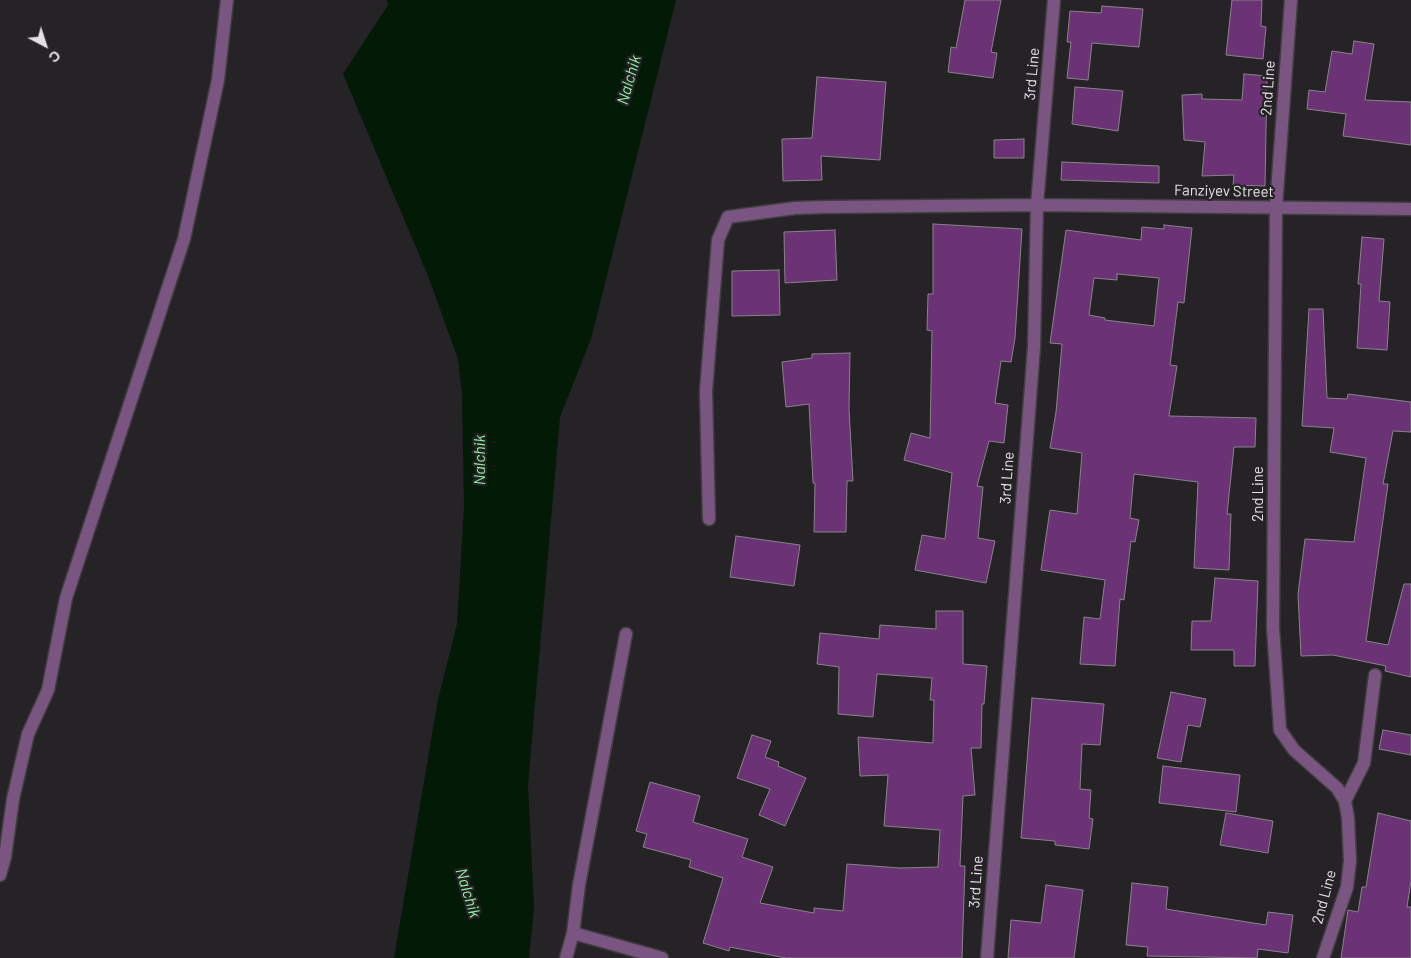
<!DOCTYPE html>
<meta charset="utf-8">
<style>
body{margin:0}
#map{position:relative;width:1411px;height:958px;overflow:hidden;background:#262327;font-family:Barlow,sans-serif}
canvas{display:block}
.north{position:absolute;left:20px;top:20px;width:50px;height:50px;-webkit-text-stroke:4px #262327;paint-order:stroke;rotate:140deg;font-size:14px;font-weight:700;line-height:20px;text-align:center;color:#e3e1e3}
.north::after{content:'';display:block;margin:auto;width:18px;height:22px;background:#e3e1e3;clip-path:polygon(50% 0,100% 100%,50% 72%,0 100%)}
</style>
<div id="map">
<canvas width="1411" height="958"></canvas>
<div class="north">С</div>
</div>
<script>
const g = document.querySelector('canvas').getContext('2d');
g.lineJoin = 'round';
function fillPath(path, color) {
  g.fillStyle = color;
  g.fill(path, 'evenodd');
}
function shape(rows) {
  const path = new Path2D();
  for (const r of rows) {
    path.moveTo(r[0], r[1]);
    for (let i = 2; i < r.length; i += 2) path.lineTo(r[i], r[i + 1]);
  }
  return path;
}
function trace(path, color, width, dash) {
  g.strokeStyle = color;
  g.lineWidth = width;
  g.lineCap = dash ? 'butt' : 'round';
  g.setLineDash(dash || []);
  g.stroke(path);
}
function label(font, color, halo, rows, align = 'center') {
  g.font = font + ' Barlow,sans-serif';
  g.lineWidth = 4.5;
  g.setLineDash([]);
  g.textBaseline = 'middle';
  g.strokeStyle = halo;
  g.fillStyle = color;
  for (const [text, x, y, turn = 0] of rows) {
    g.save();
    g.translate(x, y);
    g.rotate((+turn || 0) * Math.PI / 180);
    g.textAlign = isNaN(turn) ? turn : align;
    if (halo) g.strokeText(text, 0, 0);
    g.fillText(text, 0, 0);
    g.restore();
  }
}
fillPath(shape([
 [387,0,676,0,591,339,560,417,528,785,534,908,529,958,394,958,438,699,457,624,464,507,462,394,458,359,428,276,343,74,388,5]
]), '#031a07');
const building = shape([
 [965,0,1001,0,991,52,997,53,993,78,948,72,951,47,956,48,965,0],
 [1232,0,1262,0,1261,26,1266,27,1263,59,1226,55,1232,0],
 [1102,6,1143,9,1139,47,1092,43,1088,80,1067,78,1071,42,1067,42,1070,11,1101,13,1102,6],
 [1354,41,1374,44,1365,100,1411,102,1411,145,1343,136,1346,114,1307,109,1309,90,1325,92,1332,51,1352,54,1354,41],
 [1244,74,1267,76,1265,186,1233,185,1234,175,1202,176,1205,142,1184,140,1182,95,1202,94,1202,99,1242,100,1244,74],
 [817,77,886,82,880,160,821,156,822,180,783,181,782,139,812,138,817,77],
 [1075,87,1123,91,1118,131,1072,124,1075,87],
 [1024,139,1024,158,994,158,994,140,1024,139],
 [1062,162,1159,166,1159,183,1061,180,1062,162],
 [933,224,1022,229,1015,338,1011,362,1001,361,995,403,1008,405,1004,443,989,441,977,486,983,487,978,538,995,541,986,583,915,570,922,535,945,539,952,473,904,460,911,433,930,438,932,331,927,330,928,294,933,294,933,224],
 [1164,225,1192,228,1184,303,1178,302,1170,365,1177,366,1169,416,1256,418,1255,447,1234,447,1227,514,1231,514,1229,570,1194,568,1198,482,1134,474,1130,518,1139,520,1135,542,1131,541,1124,600,1120,599,1115,666,1080,664,1084,617,1100,619,1105,580,1041,570,1050,510,1077,514,1082,453,1050,448,1056,412,1062,344,1050,343,1066,230,1141,240,1142,227,1164,229,1164,225],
 [1117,274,1159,278,1154,326,1105,320,1105,318,1089,315,1094,278,1117,280,1117,274],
 [835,230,837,280,785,283,784,232,835,230],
 [1362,237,1384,239,1379,301,1390,302,1387,350,1357,348,1361,284,1358,284,1362,237],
 [779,270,780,315,732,316,732,271,779,270],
 [1309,309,1323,309,1327,398,1347,399,1348,394,1411,402,1411,432,1393,431,1383,484,1388,484,1366,641,1388,645,1404,584,1411,584,1411,677,1385,671,1386,666,1333,655,1301,656,1298,594,1305,539,1354,542,1366,458,1330,452,1334,428,1302,426,1309,309],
 [850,353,849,409,853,481,847,481,846,532,814,532,815,483,813,483,809,404,786,407,782,362,812,358,812,354,850,353],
 [736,536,800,545,794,586,730,577,736,536],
 [1215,578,1258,581,1255,666,1234,666,1234,650,1191,650,1192,621,1211,621,1215,578],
 [936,611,963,611,963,664,987,666,984,704,982,704,981,748,971,748,975,795,963,796,960,866,965,866,962,958,786,958,730,947,729,951,703,943,723,878,689,867,691,860,643,847,647,834,636,831,650,782,700,796,693,822,748,839,742,857,773,867,760,903,814,913,814,908,843,911,847,864,900,868,938,867,940,830,884,826,888,775,860,776,858,737,933,743,934,700,930,700,932,678,877,674,873,717,838,714,839,667,817,664,820,633,879,639,880,625,936,629,936,611],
 [1171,692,1206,699,1200,727,1188,725,1181,762,1157,758,1171,692],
 [1032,698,1104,704,1100,745,1082,744,1080,789,1091,790,1089,818,1093,819,1089,849,1055,845,1055,841,1021,838,1032,698],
 [1383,730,1411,735,1411,755,1379,749,1383,730],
 [752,735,771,741,765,757,779,762,778,766,806,778,785,826,759,815,770,789,737,778,752,735],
 [1163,766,1240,775,1236,812,1159,803,1163,766],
 [1226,813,1273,821,1268,853,1220,845,1226,813],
 [1378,813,1411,821,1411,881,1407,907,1411,907,1411,958,1341,958,1348,910,1358,912,1362,887,1366,887,1378,813],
 [1132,883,1168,887,1166,909,1266,925,1268,912,1293,915,1288,953,1258,949,1257,958,1147,956,1148,947,1126,945,1132,883],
 [1046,885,1083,890,1074,958,1008,958,1011,920,1041,923,1046,885]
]);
fillPath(building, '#6b3375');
trace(building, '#878488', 1);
const minor = shape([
 [1291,0,1276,207,1273,628,1280,730,1294,750,1337,788,1345,801,1348,818,1350,861,1347,887,1323,958],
 [709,519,706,391,718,240,728,217,795,208,826,207,1037,205,1411,209],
 [1345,801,1364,763,1375,675],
 [0,875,5,857,13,799,28,734,48,690,66,598,184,239,218,80,227,0],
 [573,933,662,958],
 [566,958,573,933,579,885,626,634],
 [987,958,1034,347,1037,205,1054,0]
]);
trace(minor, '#403e41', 15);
trace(minor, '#7a5581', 12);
label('15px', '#e3e1e3', '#262327', [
 ["3rd Line",1032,74,-85],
 ["2nd Line",1268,88,-86],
 ["Fanziyev Street",1224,191,1],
 ["3rd Line",1007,478,-86],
 ["2nd Line",1258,494,-90],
 ["3rd Line",976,882,-86],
 ["2nd Line",1324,897,-75]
]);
label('italic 16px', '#8ef49e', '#262327', [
 ["Nalchik",629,80,-74],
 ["Nalchik",480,460,-90],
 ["Nalchik",468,893,73]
]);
</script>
